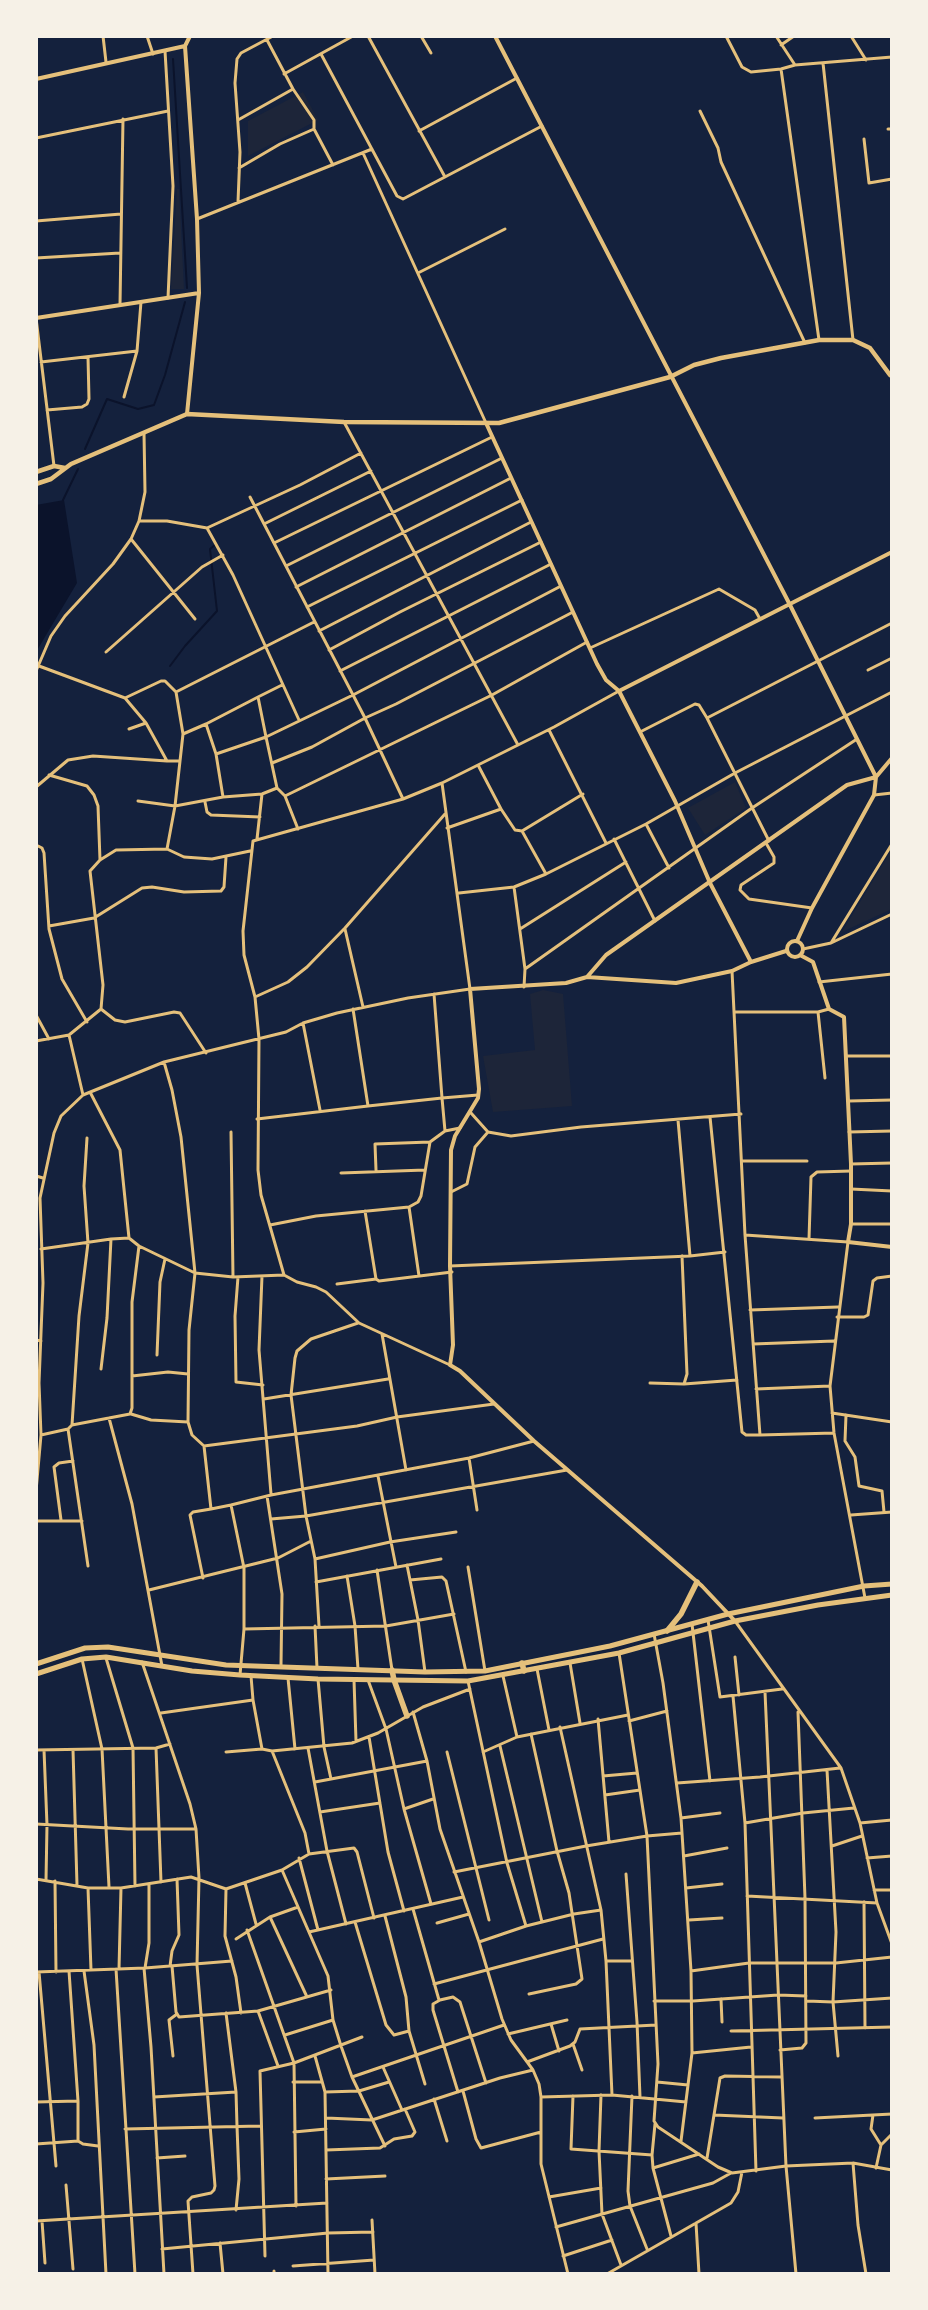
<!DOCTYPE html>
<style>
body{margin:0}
#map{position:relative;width:928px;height:2310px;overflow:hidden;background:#14213d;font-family:"Source Sans 3",sans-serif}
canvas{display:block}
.frame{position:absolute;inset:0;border:38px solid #f6f1e7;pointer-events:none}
</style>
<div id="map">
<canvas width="928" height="2310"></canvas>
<div class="frame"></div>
</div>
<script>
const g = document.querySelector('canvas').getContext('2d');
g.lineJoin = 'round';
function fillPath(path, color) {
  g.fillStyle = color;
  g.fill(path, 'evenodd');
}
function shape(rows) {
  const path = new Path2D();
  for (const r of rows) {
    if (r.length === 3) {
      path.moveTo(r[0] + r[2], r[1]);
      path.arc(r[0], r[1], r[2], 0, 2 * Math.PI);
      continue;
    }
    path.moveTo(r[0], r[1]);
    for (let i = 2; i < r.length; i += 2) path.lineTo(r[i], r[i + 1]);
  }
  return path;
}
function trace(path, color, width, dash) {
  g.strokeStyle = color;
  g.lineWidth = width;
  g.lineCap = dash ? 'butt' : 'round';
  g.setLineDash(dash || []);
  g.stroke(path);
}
fillPath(shape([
 [303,92,318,120,248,156,248,121],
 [177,189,179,189,184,289,171,289],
 [735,782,746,808,705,835,688,808],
 [892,849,892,909,842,932],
 [543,990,563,994,572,1106,493,1112,483,1056,535,1050,530,994]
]), '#1d2539');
fillPath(shape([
 [64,500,77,583,36,652,36,505]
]), '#0b132b');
trace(shape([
 [173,59,187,288],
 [85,449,107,399,138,409,154,405,165,375,185,302],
 [63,500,78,469],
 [170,666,185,646,217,611,210,549,215,545]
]), '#0b132b', 2);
trace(shape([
 [103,36,106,62],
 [147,36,153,54],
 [368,36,445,177],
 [421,36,431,53],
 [726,36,742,67,751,72,781,69,795,65,892,57],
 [776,36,795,65],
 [851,36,866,60],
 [267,40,293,89],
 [781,45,794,36],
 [165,51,173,186,168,298],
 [321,54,397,196,403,199,542,126],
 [823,63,853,340],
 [781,69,819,340],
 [284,74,353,36],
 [700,111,718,148,721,162,805,343],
 [238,120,293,89,314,120,314,129,280,144,239,168],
 [314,129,333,165],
 [888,129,892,129],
 [419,131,517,78],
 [36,138,168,111],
 [864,139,869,183,892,179],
 [363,153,486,423],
 [238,202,240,152,235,83,237,59,241,53,273,36],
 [197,219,372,149],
 [36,221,121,214],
 [36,258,120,253],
 [418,273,505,229],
 [120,305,123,119],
 [36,318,54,466],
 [41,362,137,351],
 [124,397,137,351,141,302],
 [47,410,82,407,87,404,89,399,88,357],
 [344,422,518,745],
 [250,497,365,718,403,799],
 [139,521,167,521,207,528,300,485,361,453],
 [264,524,371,471],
 [207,528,233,575,299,720],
 [131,539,195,619],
 [274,543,492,437],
 [286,566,502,458],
 [561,586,353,695,266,737,277,788,285,796,492,695,587,642],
 [296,587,511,478],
 [307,607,522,500],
 [319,631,531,522],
 [590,648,719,589,755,610,760,619],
 [329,650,400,612,541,542],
 [106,652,202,567,223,555],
 [39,666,125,698],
 [868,670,892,658],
 [36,671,51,636,65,616,113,564,131,539,139,521,145,492,144,433],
 [340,671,551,564],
 [176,692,314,622],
 [258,697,282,685],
 [146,723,167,761,180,761],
 [549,730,606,843],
 [640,732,695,704,699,705,707,718],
 [183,734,206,724],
 [272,763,312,747,365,718,396,704,573,612],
 [478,765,501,809],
 [49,775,87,786,94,795,98,806,100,860],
 [36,787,68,760,93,756,167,761],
 [874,795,892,793],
 [285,796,298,829],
 [223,797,262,794,277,788],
 [138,801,175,806,223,797,216,754,206,724,258,697,266,737,216,754],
 [205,802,207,812,211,815,260,817],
 [646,824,669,868],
 [447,828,501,809,515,830,522,831,546,874],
 [522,831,583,794],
 [257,839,262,794],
 [614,839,655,921],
 [769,841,707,718,892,623],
 [766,843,774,857,774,863,741,885,740,890,749,899,812,908],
 [36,845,42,848,44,853,49,929,62,979,87,1022],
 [167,849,184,857,212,859,250,851],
 [514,887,525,969],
 [459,893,514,887,546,874,646,824,735,773,892,692],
 [49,926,94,918,142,888,152,887,184,892,221,891,224,887,226,857],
 [345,929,363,1007],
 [520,929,626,862],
 [831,943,892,844],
 [803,949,831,943,892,914],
 [732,971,745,1235,760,1435,834,1433],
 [819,982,892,974],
 [524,987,525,969,752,808,857,739],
 [434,994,442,1098,478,1095],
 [255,997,288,982,307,967,345,928,445,814],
 [101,1009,115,1020,125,1022,174,1012,180,1013,206,1053],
 [735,1012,818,1012,829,1009],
 [818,1012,825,1078],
 [36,1015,49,1039],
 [303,1023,320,1110],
 [69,1035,83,1095],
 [36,1041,69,1035,101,1009,103,985,90,871,100,860,116,850,167,849,175,806,183,734,176,692,165,681,161,681,125,698,146,723,129,729],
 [847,1056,892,1056],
 [164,1062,172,1090,181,1137,195,1273,189,1330,188,1422,192,1435,204,1446],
 [90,1092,120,1150,129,1238],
 [849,1101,892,1100],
 [368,1106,442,1098,445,1131],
 [471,1113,488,1132,511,1136,581,1127,741,1114],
 [710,1117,742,1432,746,1435,760,1435],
 [257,1119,368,1106,353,1009],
 [678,1120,690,1256],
 [231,1132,233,1277],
 [849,1132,892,1131],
 [742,1161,807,1161],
 [851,1164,892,1163],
 [376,1170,375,1144,430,1142],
 [341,1173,425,1170],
 [36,1176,43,1178],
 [851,1189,892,1191],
 [451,1192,467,1184,475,1147,488,1132],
 [409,1207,419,1276],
 [365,1211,376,1279,379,1281,452,1272],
 [851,1224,892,1224],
 [270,1225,316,1216,409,1207,418,1202,421,1196,430,1142,445,1131,460,1128],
 [745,1235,848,1242,830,1386,834,1433,865,1598],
 [809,1239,811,1177,817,1172,851,1171],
 [41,1249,111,1239,129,1238,139,1246,195,1273,233,1277,284,1275,297,1282,316,1287,326,1292,359,1323,450,1365],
 [450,1266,690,1256,725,1252],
 [284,1275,261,1195,258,1170,259,1039,255,997,244,955,243,931,253,841,403,799,442,783,554,727,619,691],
 [262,1276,259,1350,271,1494],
 [238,1277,235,1316,236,1382,263,1385],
 [337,1284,376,1279],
 [750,1310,838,1307],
 [837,1317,864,1317,868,1315,873,1281,877,1278,892,1276],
 [382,1334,406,1470],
 [36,1340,41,1341],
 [753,1344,834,1341],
 [157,1355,160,1282,165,1259],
 [101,1369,107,1318,111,1239],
 [132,1376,168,1372,188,1374],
 [650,1383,684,1384,687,1374,682,1256],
 [684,1384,737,1380],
 [756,1389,830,1386],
 [264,1399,388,1379],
 [832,1413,892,1422],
 [131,1414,151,1420,188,1422],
 [846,1415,845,1441,855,1457,859,1486,882,1491,884,1512],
 [109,1418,132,1504,162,1666],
 [72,1425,79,1316,88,1243,84,1186,87,1138],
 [68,1429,88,1566],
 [41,1435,68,1429,72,1425,130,1414,132,1408,132,1302,139,1246],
 [469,1458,477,1510],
 [378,1476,396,1567],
 [36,1491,41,1435,39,1383,43,1283,40,1198,54,1133,61,1116,83,1095,164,1062,286,1032,303,1023,337,1013,408,998,470,989,442,783],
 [267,1496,282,1594,281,1665],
 [231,1505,271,1495,469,1458,534,1441],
 [851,1515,892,1512],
 [271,1519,306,1516,567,1470],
 [61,1520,54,1467,59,1463,73,1461],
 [36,1521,82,1521],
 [315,1559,390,1542,456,1532],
 [407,1565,418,1620,425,1672],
 [468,1567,485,1671],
 [377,1570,392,1670],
 [347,1576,355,1626,358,1669],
 [203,1578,190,1515,193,1512,211,1509],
 [410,1580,442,1577,446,1581,466,1672],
 [316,1582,441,1559],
 [149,1590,278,1558,311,1541],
 [708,1620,720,1697,782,1689],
 [735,1621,841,1768,860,1823,877,1903,892,1944],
 [692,1624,710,1781],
 [315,1626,317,1668],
 [319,1626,315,1559,306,1516,291,1395,295,1358,297,1351,311,1339,358,1323],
 [244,1629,386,1626,454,1614],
 [654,1634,663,1683,681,1818,691,1971,692,2053,681,2141],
 [619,1653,647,1836,658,2064,654,2121,658,2127,718,2167,732,2173,786,2166,765,1692],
 [735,1657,739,1695],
 [106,1658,133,1748,135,1886],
 [82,1659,102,1749,109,1887],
 [142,1662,190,1804,196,1829,199,1878,197,1965,215,2186,214,2190,211,2193,192,2197,188,2201,193,2274],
 [570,1663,580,1723],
 [537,1669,549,1730],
 [240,1675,244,1629,244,1568,231,1505,211,1509,204,1446,357,1426,397,1417,494,1404],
 [251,1676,253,1700,262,1749,272,1751,305,1833,309,1854],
 [503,1676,517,1737],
 [288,1678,295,1749],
 [318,1679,324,1747,331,1779],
 [354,1680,356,1741],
 [368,1680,386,1729,404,1809,431,1904],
 [468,1681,507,1863,526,1926],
 [733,1696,745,1823,756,2171],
 [413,1712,427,1761,440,1829,479,1942,502,2019,511,2040,533,2070,539,2084,541,2097,541,2164,568,2274],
 [161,1713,253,1700],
 [598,1719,609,1842],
 [629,1721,667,1711],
 [560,1727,601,1910,606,1961,612,2095],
 [369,1737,388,1852,404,1911],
 [500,1746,542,1922],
 [156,1748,161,1882],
 [308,1748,327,1851,346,1924],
 [36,1750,156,1748,170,1744],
 [44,1750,47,1825,46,1880],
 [73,1750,77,1885],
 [272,1751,352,1743,378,1733,423,1707,470,1689],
 [226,1752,262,1749],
 [447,1752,489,1920],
 [483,1752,517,1737,628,1715],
 [827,1770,836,1932,833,2002,838,2056],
 [603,1776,637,1773],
 [315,1782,427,1761],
 [677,1783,760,1777,840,1768],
 [605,1795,640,1790],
 [404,1809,433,1799],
 [320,1812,380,1803],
 [681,1818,720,1813],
 [745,1823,803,1813,854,1808],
 [860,1823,892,1820],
 [36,1824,128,1829,196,1829],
 [832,1846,862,1836],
 [684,1856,727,1848],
 [299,1858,318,1930],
 [867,1858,892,1856],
 [282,1870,328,1976,333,2020,341,2046,352,2077,385,2146],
 [454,1872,586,1846,647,1836,682,1833],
 [626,1874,637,2022,640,2097],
 [36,1879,88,1888,121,1888,191,1877,226,1889,282,1870,309,1854,354,1848,357,1852,374,1918],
 [55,1881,56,1972],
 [245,1883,256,1924],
 [88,1888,91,1970],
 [686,1888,722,1884],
 [226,1889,225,1936,236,1977,241,2013],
 [874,1890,892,1890],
 [747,1896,877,1903],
 [864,1902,865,2028],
 [413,1909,439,2000],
 [385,1916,406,1997,409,2031,425,2084],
 [270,1917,307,1997],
 [689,1920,722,1918],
 [355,1922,386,2025,394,2035,409,2031],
 [437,1923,469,1914],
 [247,1930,294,2063,296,2206],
 [309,1932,463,1897],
 [236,1939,270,1917,298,1907],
 [479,1942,526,1926,574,1914,601,1910],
 [606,1961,631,1961],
 [170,1966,172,1951,179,1935,177,1879],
 [172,1966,176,2012,179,2017,258,2011,331,1990],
 [144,1968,151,2047,164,2274],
 [145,1968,149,1943,149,1884],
 [116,1969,135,2274],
 [119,1969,121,1888],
 [69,1971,78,2101,78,2141,83,2144,98,2146],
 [84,1971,94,2045,106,2274],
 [691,1971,749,1963,836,1963,892,1957],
 [36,1972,145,1968,232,1961],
 [39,1972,56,2166],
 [434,1984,603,1939],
 [529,1994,576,1984,582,1979,569,1893,557,1851,531,1734],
 [721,1999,722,2022],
 [654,2001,693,2001,778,1995,806,1996],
 [807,2001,833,2002,892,1998],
 [258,2011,278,2066],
 [226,2013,236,2092,237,2126],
 [551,2024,559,2051],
 [731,2031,892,2027],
 [508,2034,567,2020],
 [285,2035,333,2020],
 [573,2044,582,2070],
 [780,2050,802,2048,806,2043,805,1898,798,1712],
 [692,2053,751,2047],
 [173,2056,169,2020,177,2014],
 [315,2056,325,2092,328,2274],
 [527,2062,570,2046,575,2042,580,2029,656,2025],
 [383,2067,402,2110],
 [352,2077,504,2025],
 [293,2082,322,2082],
 [657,2082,688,2085],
 [463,2091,476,2139,481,2148,541,2132],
 [325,2092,359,2091,389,2082],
 [458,2092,433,2010,433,2004,440,2000,453,1997,460,2002,486,2083],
 [601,2095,599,2151,602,2214,621,2265],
 [573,2096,571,2149,652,2155],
 [632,2096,628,2191,630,2206,647,2249],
 [154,2097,236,2092],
 [541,2097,612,2095,686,2102],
 [434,2099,447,2141],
 [36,2102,78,2101],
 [714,2115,783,2118],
 [873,2115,871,2129,881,2145],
 [326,2118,372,2120,500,2078,533,2070],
 [815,2118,892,2114],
 [655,2124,652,2155,653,2168,671,2236],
 [125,2129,260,2126],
 [294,2132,326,2129],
 [36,2144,78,2141],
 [326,2150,380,2148,394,2139,412,2136,415,2132,405,2109],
 [157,2158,185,2156],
 [707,2158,720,2078,725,2076,781,2077],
 [853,2163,858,2225,866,2274],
 [653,2168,699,2154],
 [876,2168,881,2145,892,2134],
 [326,2179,385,2176],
 [66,2185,73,2269],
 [549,2197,601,2188],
 [236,2210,239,2179,237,2126],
 [372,2220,375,2274],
 [36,2221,327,2203],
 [42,2221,45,2263],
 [696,2223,699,2274],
 [556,2227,713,2183,731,2173],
 [220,2243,223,2274],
 [162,2249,328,2233,373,2232],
 [265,2256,260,2071,294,2063,362,2037],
 [563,2256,612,2240],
 [293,2266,374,2260],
 [274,2271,274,2274],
 [607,2274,731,2203,738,2192,742,2172],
 [796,2274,786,2166,853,2163,892,2170]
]), '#e5c07b', 3);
trace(shape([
 [495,36,789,603,876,777],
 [36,79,185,46],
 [36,318,199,293],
 [187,414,199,293,197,219,185,46,190,36],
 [486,423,597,664,606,680,619,691,675,801,710,883,751,962],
 [619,691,892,552],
 [795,949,8],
 [797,941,812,908,874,795,876,777,892,758],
 [800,955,813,962,829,1009,844,1017,851,1164,851,1224,848,1242,892,1247],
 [587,977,606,955,847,785,876,777],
 [735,1621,702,1586,534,1441,460,1371,450,1365,453,1345,450,1266,451,1150,455,1136,478,1098,479,1089,470,989,566,983,587,977,676,983,732,971,751,962,786,951]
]), '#e5c07b', 4);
trace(shape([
 [36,472,54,466,65,468],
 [36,484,51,479,71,464,187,414,344,422,499,423,670,377,694,365,721,358,819,340,853,340,870,348,890,375,892,373]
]), '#e5c07b', 4.5);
trace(shape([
 [36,1664,85,1648,108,1647,226,1665,425,1672,485,1671,610,1646,728,1614,864,1586,892,1584],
 [36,1674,82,1659,106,1657,192,1671,240,1675,318,1679,468,1681,619,1653,735,1621,818,1605,892,1595]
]), '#e5c07b', 5);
trace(shape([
 [667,1631,681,1614,697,1582],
 [522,1663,524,1671],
 [392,1670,394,1680,407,1716]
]), '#e5c07b', 5.5);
</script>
